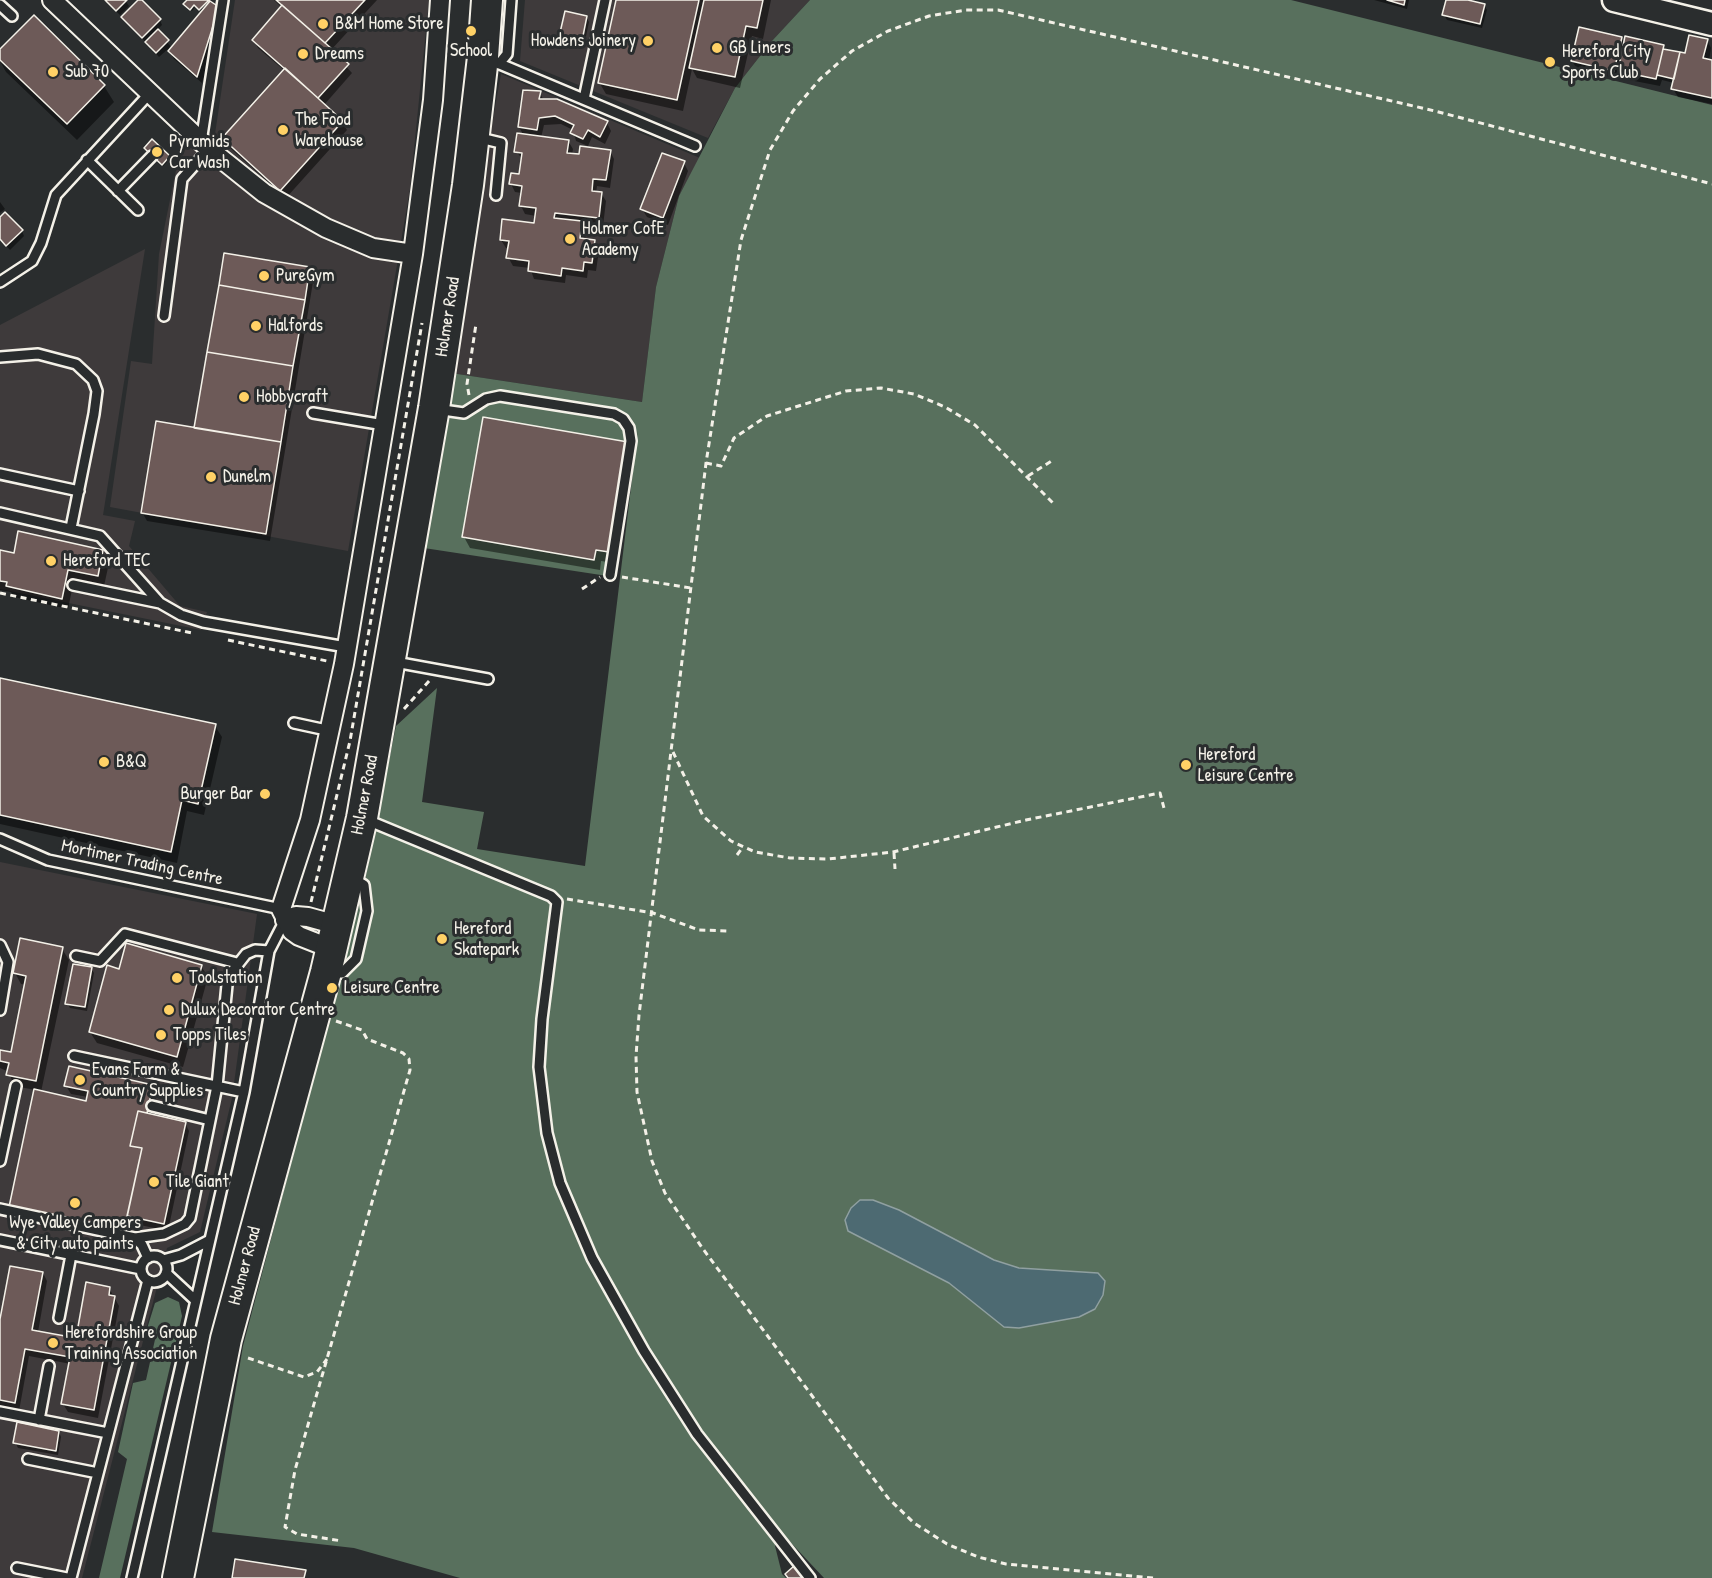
<!DOCTYPE html>
<style>
body{margin:0}
canvas{display:block;background:#2a2d2e}
</style>
<canvas width="1712" height="1578"></canvas>
<script>
const g = document.querySelector('canvas').getContext('2d');
g.lineJoin = 'round';
function fillPath(path, color) {
  g.fillStyle = color;
  g.fill(path, 'evenodd');
}
function shape(rows) {
  const path = new Path2D();
  for (const r of rows) {
    if (r.length === 3) {
      path.moveTo(r[0] + r[2], r[1]);
      path.arc(r[0], r[1], r[2], 0, 2 * Math.PI);
      continue;
    }
    path.moveTo(r[0], r[1]);
    for (let i = 2; i < r.length; i += 2) path.lineTo(r[i], r[i + 1]);
  }
  return path;
}
function trace(path, color, width, dash) {
  g.strokeStyle = color;
  g.lineWidth = width;
  g.lineCap = dash ? 'butt' : 'round';
  g.setLineDash(dash || []);
  g.stroke(path);
}
function label(font, color, halo, rows, align = 'center') {
  g.font = font + ' "Patrick Hand",sans-serif';
  g.lineWidth = 6;
  g.setLineDash([]);
  g.textBaseline = 'middle';
  g.strokeStyle = halo;
  g.fillStyle = color;
  for (const [text, x, y, turn = 0] of rows) {
    g.save();
    g.translate(x, y);
    g.rotate((+turn || 0) * Math.PI / 180);
    g.textAlign = isNaN(turn) ? turn : align;
    if (halo) g.strokeText(text, 0, 0);
    g.fillText(text, 0, 0);
    g.restore();
  }
}
fillPath(shape([
 [235,0,429,0,410,189,348,551,110,507,131,361,152,364,159,254,185,126,215,134],
 [525,0,810,0,771,42,735,88,708,138,520,61],
 [501,74,700,158,679,196,656,287,642,402,451,373,464,281],
 [145,249,103,515,135,521,129,546,180,606,207,612,201,630,0,589,0,325],
 [0,862,257,914,232,1098,200,1232,167,1248,82,1578,0,1578]
]), '#3e3a3b');
fillPath(shape([
 [810,0,1291,0,1712,105,1712,1578,824,1578,780,1531,775,1546,782,1574,786,1578,460,1578,354,1548,212,1532,243,1346,364,885,396,726,437,688,422,802,484,812,477,849,585,866,638,430,614,577,424,548,451,373,642,402,656,287,679,196,735,88,771,42],
 [168,1297,179,1302,182,1316,120,1578,99,1578,127,1459,118,1452,133,1383,146,1380,156,1335,146,1332,155,1303]
]), '#58705d');
const water = shape([
 [860,1200,873,1200,899,1210,994,1260,1019,1268,1098,1273,1105,1281,1103,1295,1095,1309,1079,1317,1019,1328,1004,1327,949,1283,848,1231,845,1220,851,1208,860,1200]
]);
fillPath(water, '#4d6a72');
trace(water, '#90a0a1', 1.5);
fillPath(shape([
 [104,0,125,0,129,6,120,15],
 [189,0,207,0,222,17,202,83,174,59,168,49,159,57,123,17,160,20,162,25,157,30,172,48,202,12,196,6,192,11,186,6],
 [274,0,377,0,331,50,352,73,324,105,342,122,347,130,286,198,229,147,224,139,285,71,258,48,254,40,282,8],
 [617,0,771,0,763,39,752,36,740,88,697,78,692,69,683,111,606,94,599,82],
 [1374,0,1409,0,1407,9],
 [1448,0,1462,0,1484,5,1487,10,1482,28,1447,20,1444,15],
 [586,17,589,22,584,46,564,41,561,36],
 [1621,38,1625,45,1663,46,1666,51,1686,55,1707,40,1711,48,1709,61,1712,61,1712,104,1678,97,1673,89,1674,83,1662,80,1660,86,1624,79,1620,72,1619,79,1577,69,1572,61],
 [0,51,104,86,114,102,77,140,6,72,0,61],
 [540,93,544,101,607,123,611,131,605,144,592,137,588,146,576,141,573,130,561,124,544,125,541,138,568,141,573,149,572,155,610,151,614,159,610,188,597,186,596,193,601,193,606,201,603,226,582,223,586,231,585,240,594,242,599,250,596,271,588,270,587,278,566,275,565,283,534,279,530,268,513,266,508,257,509,248,506,248,501,240,535,225,536,216,525,214,521,206,522,193,515,192,511,184,520,176,523,160,516,151,524,136,519,127],
 [152,141,170,159,163,166,146,149],
 [684,163,688,171,668,225,647,217,642,209],
 [0,202,5,209,0,213],
 [0,219,22,231,24,236,10,250,0,239],
 [309,268,314,276,270,541,147,521,142,512,196,429],
 [627,443,615,563,601,561,600,570,470,548,464,537],
 [0,551,15,555,102,552,109,563,104,586,74,580,68,609,14,597,11,592,0,590],
 [0,680,215,726,222,737,204,815,187,811,177,863,0,824],
 [62,949,69,960,41,1092,87,1102,88,1097,71,1094,66,1086,152,1086,157,1094,152,1116,185,1123,189,1131,168,1231,131,1223,128,1239,15,1214,36,1090,14,1086,9,1072,0,1068,0,1052,12,1054,26,985,21,984,15,973],
 [201,966,208,977,183,1067,97,1043,90,1032,120,971],
 [91,968,94,973,87,1011,70,1008,67,1003],
 [43,1273,47,1281,38,1332,77,1340,109,1288,119,1306,98,1418,68,1412,63,1404,71,1364,29,1356,19,1411,0,1407,0,1327],
 [59,1432,61,1437,58,1455,18,1448,15,1442]
]), '#0007');
const building = shape([
 [105,0,127,0,116,11,105,0],
 [138,0,142,0,161,19,142,38,121,17,138,0],
 [187,0,209,0,199,10,194,5,190,10,183,4,187,0],
 [276,0,365,0,325,43,276,0],
 [616,0,699,0,677,100,598,83,616,0],
 [704,0,763,0,757,28,746,26,735,77,689,68,704,0],
 [1387,0,1405,0,1404,5,1387,0],
 [1446,0,1468,0,1485,4,1480,24,1442,15,1446,0],
 [210,1,219,7,197,77,168,51,210,1],
 [282,5,349,64,318,98,252,40,282,5],
 [565,11,587,16,582,41,559,37,565,11],
 [34,15,105,85,67,124,0,60,0,49,34,15],
 [1579,27,1622,37,1614,71,1571,61,1579,27],
 [158,29,169,40,156,53,145,42,158,29],
 [1689,35,1708,39,1703,58,1712,60,1712,98,1671,89,1680,52,1685,53,1689,35],
 [1625,36,1664,45,1656,79,1618,71,1625,36],
 [1663,49,1680,52,1674,79,1657,75,1663,49],
 [285,68,343,121,280,191,222,138,285,68],
 [523,90,541,91,539,99,557,99,608,121,600,137,588,130,583,139,570,133,574,125,555,116,539,118,537,130,518,127,523,90],
 [517,133,569,140,567,153,579,154,580,146,611,150,606,180,593,179,592,191,602,192,599,218,555,213,554,218,582,221,580,238,595,240,592,263,584,262,583,271,562,268,561,276,528,271,529,261,506,258,509,241,500,240,502,219,534,223,536,208,519,206,522,186,509,184,511,173,519,174,522,153,514,152,517,133],
 [152,139,170,156,162,165,144,148,152,139],
 [662,153,685,161,663,218,640,209,662,153],
 [5,212,23,230,6,246,0,239,0,217,5,212],
 [224,253,310,267,305,300,219,285,224,253],
 [219,285,305,300,293,366,207,352,219,285],
 [207,352,293,366,281,442,194,428,207,352],
 [483,417,628,442,609,552,596,550,594,560,462,537,483,417],
 [156,421,281,442,266,534,141,513,156,421],
 [18,531,103,550,98,576,68,570,62,599,6,586,7,582,0,581,0,550,14,553,18,531],
 [0,678,216,724,198,804,182,800,171,852,0,815,0,678],
 [20,938,63,947,36,1081,6,1075,9,1063,0,1061,0,1050,11,1052,26,976,13,973,20,938],
 [126,943,202,965,177,1057,89,1032,107,965,119,969,126,943],
 [73,964,92,967,85,1007,65,1004,73,964],
 [69,1066,153,1085,147,1113,138,1111,130,1146,142,1148,124,1231,9,1207,34,1089,86,1101,88,1091,64,1086,69,1066],
 [138,1111,186,1122,164,1224,127,1216,142,1148,130,1146,138,1111],
 [10,1266,43,1272,32,1330,76,1338,86,1282,110,1287,109,1295,115,1296,94,1410,61,1404,70,1357,25,1349,15,1403,0,1400,0,1319,10,1266],
 [17,1422,59,1431,56,1451,13,1443,17,1422],
 [235,1559,306,1570,304,1578,232,1578,235,1559],
 [794,1566,803,1577,802,1578,788,1578,785,1574,794,1566]
]);
fillPath(building, '#6d5a58');
trace(building, '#f4f1e8', 1.5);
const service = shape([
 [0,5,12,16],
 [488,59,695,146],
 [499,64,507,54,511,0],
 [584,99,605,0],
 [476,137,501,143,496,195],
 [201,142,223,0],
 [87,160,138,210],
 [118,191,152,156],
 [0,282,32,261,41,243,56,195,150,93],
 [164,316,182,179,209,149],
 [0,357,38,354,76,364,93,380,97,391,94,414,71,528],
 [436,409,464,413,486,399,500,396,614,414,623,419,629,428,631,441,610,575],
 [313,413,384,425],
 [0,474,79,491],
 [0,513,100,536,160,603,181,615,203,622,346,647],
 [73,585,160,603],
 [395,662,488,679],
 [294,723,331,731],
 [367,820,551,896,557,902,542,1019,539,1067,547,1133,560,1183,592,1258,644,1351,697,1434,810,1578],
 [0,839,48,860,281,909],
 [0,945,8,962,0,1010],
 [76,956,100,961,125,934,237,963],
 [331,973,342,973,356,959,367,911,364,885,351,877],
 [74,1056,244,1092],
 [152,1106,210,1120],
 [0,1161,16,1086],
 [0,1209,135,1238,142,1245,148,1258],
 [135,1238,164,1234,185,1224,190,1218,217,1086,227,985,231,973,246,954,255,950,269,951],
 [0,1240,141,1269],
 [154,1269,13],
 [163,1260,181,1255,208,1241],
 [166,1273,194,1299],
 [59,1318,71,1255],
 [0,1412,108,1433],
 [39,1420,49,1366],
 [28,1459,98,1473],
 [17,1568,67,1578],
 [71,1578,148,1280],
 [132,1578,244,1092,269,951,285,920]
]);
const minor = shape([
 [52,0,209,149,264,193,326,228,373,248,413,254],
 [285,920,296,916,308,917,337,925],
 [332,949,299,936,292,931,281,909,310,820,344,664,413,254,433,100,440,0]
]);
const tertiary = shape([
 [1614,0,1712,24]
]);
const trunk = shape([
 [178,1578,226,1339,326,972,362,818,434,408,468,185,483,57,487,0]
]);
trace(service, '#f4f1e8', 14);
trace(minor, '#f4f1e8', 22);
trace(tertiary, '#f4f1e8', 27);
trace(trunk, '#f4f1e8', 34);
trace(shape([
 [469,395,467,384,476,324],
 [706,463,721,466,734,438,767,416,846,391,881,388,914,394,945,407,975,425,1055,505],
 [1028,476,1053,460],
 [622,577,691,588],
 [582,589,600,577],
 [0,593,192,633],
 [228,640,327,661],
 [404,709,430,680],
 [673,752,703,816,731,841,755,852,790,858,828,859,893,852,1026,820,1160,793,1165,812],
 [894,853,895,869],
 [737,855,743,847],
 [567,899,653,913,699,930,729,931],
 [311,902,350,741,422,323],
 [336,1021,362,1030,367,1039,403,1053,409,1059,410,1070,295,1470,285,1527,297,1534,342,1541],
 [248,1358,304,1377,317,1372,327,1359],
 [1153,1578,1006,1564,978,1557,947,1544,914,1523,888,1498,703,1249,665,1193,652,1161,637,1092,636,1056,639,1015,706,463,741,240,770,150,793,111,820,79,852,51,888,31,929,16,966,10,998,10,1435,111,1712,184]
]), '#f4f1e8', 3, [6, 4.5]);
trace(service, '#2a2d2e', 9);
trace(minor, '#2a2d2e', 18);
trace(tertiary, '#2a2d2e', 22);
trace(trunk, '#2a2d2e', 30);
for (const [x, y, r, color] of [
 [323,24,6,"#ffd166"],
 [471,31,6,"#ffd166"],
 [648,41,6,"#ffd166"],
 [717,48,6,"#ffd166"],
 [303,54,6,"#ffd166"],
 [1550,62,6,"#ffd166"],
 [53,72,6,"#ffd166"],
 [283,130,6,"#ffd166"],
 [157,152,6,"#ffd166"],
 [570,239,6,"#ffd166"],
 [264,276,6,"#ffd166"],
 [256,326,6,"#ffd166"],
 [244,397,6,"#ffd166"],
 [211,477,6,"#ffd166"],
 [51,561,6,"#ffd166"],
 [104,762,6,"#ffd166"],
 [1186,765,6,"#ffd166"],
 [265,794,6,"#ffd166"],
 [442,939,6,"#ffd166"],
 [177,978,6,"#ffd166"],
 [332,988,6,"#ffd166"],
 [169,1010,6,"#ffd166"],
 [161,1035,6,"#ffd166"],
 [80,1080,6,"#ffd166"],
 [154,1182,6,"#ffd166"],
 [75,1203,6,"#ffd166"],
 [53,1343,6,"#ffd166"]
]) {
  const dot = new Path2D();
  dot.arc(x, y, r, 0, 2 * Math.PI);
  g.fillStyle = color;
  g.fill(dot);
  trace(dot, '#2a2d2e', 2);
}
label('18px', '#f4f1e8', '#2a2d2e', [
 ["B&M Home Store",335,24],
 ["Howdens Joinery",636,41,"right"],
 ["GB Liners",729,48],
 ["School",471,51,"center"],
 ["Hereford City",1562,52],
 ["Sports Club",1562,73],
 ["Dreams",315,54],
 ["Sub 70",65,72],
 ["The Food",295,120],
 ["Warehouse",295,141],
 ["Pyramids",169,142],
 ["Car Wash",169,163],
 ["Holmer CofE",582,229],
 ["Academy",582,250],
 ["PureGym",276,276],
 ["Halfords",268,326],
 ["Hobbycraft",256,397],
 ["Dunelm",223,477],
 ["Hereford TEC",63,561],
 ["Hereford",1198,755],
 ["Leisure Centre",1198,776],
 ["B&Q",116,762],
 ["Burger Bar",253,794,"right"],
 ["Hereford",454,929],
 ["Skatepark",454,950],
 ["Toolstation",189,978],
 ["Leisure Centre",344,988],
 ["Dulux Decorator Centre",181,1010],
 ["Topps Tiles",173,1035],
 ["Evans Farm &",92,1070],
 ["Country Supplies",92,1091],
 ["Tile Giant",166,1182],
 ["Wye Valley Campers",75,1223,"center"],
 ["& City auto paints",75,1244,"center"],
 ["Herefordshire Group",65,1333],
 ["Training Association",65,1354]
], 'left');
label('18px', '#f4f1e8', '#2a2d2e', [
 ["Holmer Road",448,317,-81],
 ["Holmer Road",365,795,-79],
 ["Mortimer Trading Centre",142,863,12],
 ["Holmer Road",245,1266,-75]
]);
</script>
